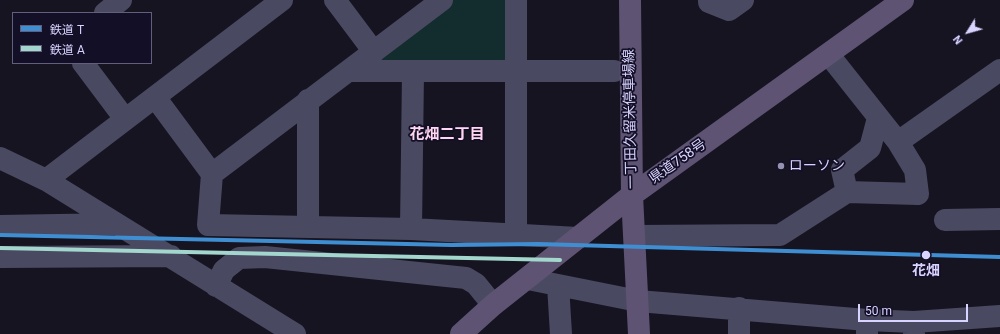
<!DOCTYPE html>
<meta charset="utf-8">
<style>
body{margin:0}
#map{position:relative;width:1000px;height:334px;overflow:hidden;background:#161421;font-family:Roboto,"Noto Sans JP",sans-serif}
canvas{display:block}
.legend{position:absolute;left:12px;top:12px;width:140px;height:52px;box-sizing:border-box;background:#130f26;border:1px solid #625e7d;margin:0;padding:5px 7px;list-style:none;font-size:12px;color:#d9d4ff}
.legend li{display:flex;align-items:center;gap:8px;height:20px}
.legend b{width:20px;border:1px solid #625e7d}
.north{position:absolute;left:948px;top:12px;width:40px;height:40px;-webkit-text-stroke:3px #130f26;paint-order:stroke;rotate:233deg;font-size:11px;font-weight:700;line-height:16px;text-align:center;color:#d9d4ff}
.north::after{content:'';display:block;margin:auto;width:14px;height:18px;background:#d9d4ff;clip-path:polygon(50% 0,100% 100%,50% 72%,0 100%)}
.scale{position:absolute;left:858px;top:304px;width:110px;height:18px;box-sizing:border-box;border:2px solid #d9d4ff;border-top:0;padding-left:5px;font-size:12px;line-height:14px;white-space:nowrap;color:#d9d4ff;-webkit-text-stroke:3px #130f26;paint-order:stroke}
</style>
<div id="map">
<canvas width="1000" height="334"></canvas>
<ul class="legend">
<li><b style="height:5px;background:#408ed2"></b>鉄道 T</li>
<li><b style="height:5px;background:#a3d6cc"></b>鉄道 A</li>
</ul>
<div class="north">N</div>
<div class="scale">50 m</div>
</div>
<script>
const g = document.querySelector('canvas').getContext('2d');
g.lineJoin = 'round';
function fillPath(path, color) {
  g.fillStyle = color;
  g.fill(path, 'evenodd');
}
function shape(rows) {
  const path = new Path2D();
  for (const r of rows) {
    path.moveTo(r[0], r[1]);
    for (let i = 2; i < r.length; i += 2) path.lineTo(r[i], r[i + 1]);
  }
  return path;
}
function trace(path, color, width, dash) {
  g.strokeStyle = color;
  g.lineWidth = width;
  g.lineCap = dash ? 'butt' : 'round';
  g.setLineDash(dash || []);
  g.stroke(path);
}
function label(font, color, halo, rows, align = 'center') {
  g.font = font + ' Roboto,"Noto Sans JP",sans-serif';
  g.lineWidth = 3.5;
  g.setLineDash([]);
  g.textBaseline = 'middle';
  g.strokeStyle = halo;
  g.fillStyle = color;
  for (const [text, x, y, turn = 0] of rows) {
    g.save();
    g.translate(x, y);
    g.rotate((+turn || 0) * Math.PI / 180);
    g.textAlign = isNaN(turn) ? turn : align;
    if (halo) g.strokeText(text, 0, 0);
    g.fillText(text, 0, 0);
    g.restore();
  }
}
fillPath(shape([
 [451,0,512,0,512,68,364,66]
]), '#132c2d');
trace(shape([
 [335,0,374,52],
 [516,0,516,235],
 [709,0,709,2,729,10,743,0],
 [105,13,121,0],
 [829,55,898,142,915,170,918,194,847,192,842,170,870,148,878,118],
 [83,63,125,119],
 [349,71,614,71],
 [155,97,212,174,208,225,411,229,578,238],
 [308,100,308,227],
 [898,142,1000,70],
 [0,158,46,180,295,334],
 [212,174,442,0],
 [46,180,282,0],
 [945,220,1000,219],
 [0,226,116,224],
 [411,229,413,72],
 [635,236,780,235,847,192],
 [0,257,171,256],
 [528,279,638,301,867,320],
 [558,285,561,334],
 [216,286,224,270,239,258,265,257,466,278,476,284,493,305],
 [739,308,739,334],
 [914,322,1000,316],
 [867,334,867,320,914,322,914,334]
]), '#4a4962', 22);
trace(shape([
 [630,0,632,195,639,334],
 [461,334,493,305,632,195,903,0]
]), '#5e5373', 22);
trace(shape([
 [0,235,452,245,538,244,1000,257]
]), '#408ed2', 4);
trace(shape([
 [0,248,560,260]
]), '#a3d6cc', 4);
for (const [x, y, r, color] of [
 [781,166,4,"#9591b1"],
 [926,255,5,"#d9d4ff"]
]) {
  const dot = new Path2D();
  dot.arc(x, y, r, 0, 2 * Math.PI);
  g.fillStyle = color;
  g.fill(dot);
  trace(dot, '#130f26', 1.5);
}
label('14px', '#d9d4ff', '#130f26', [
 ["一丁田久留米停車場線",631,119,-91],
 ["県道758号",678,162,-35]
]);
label('14px', '#d9d4ff', '#130f26', [
 ["ローソン",789,166]
], 'left');
label('bold 14px', '#d9d4ff', '#130f26', [
 ["花畑",926,271]
]);
label('bold 15px', '#ffd6f0', '#130f26', [
 ["花畑二丁目",447,135]
]);
</script>
